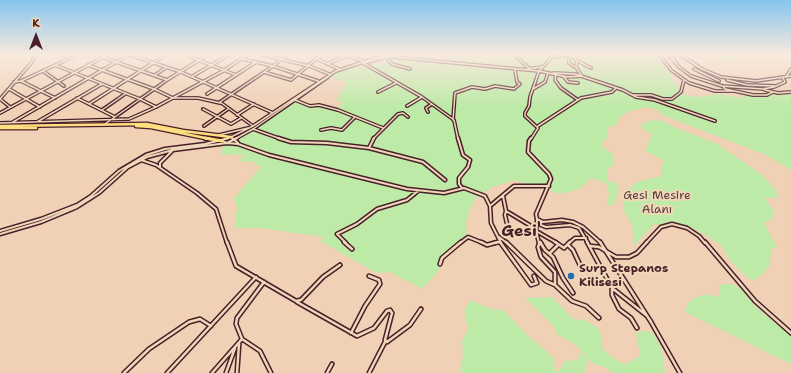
<!DOCTYPE html>
<meta charset="utf-8">
<style>
body{margin:0}
#map{position:relative;width:791px;height:373px;overflow:hidden;background:#f0d1b6;font-family:"Shantell Sans",sans-serif}
canvas{display:block}
.north{position:absolute;left:16px;top:16px;width:40px;height:40px;-webkit-text-stroke:3px #efd8b8;paint-order:stroke;rotate:0deg;font-size:11px;font-weight:700;line-height:16px;text-align:center;color:#4a1f2b}
.north::after{content:'';display:block;margin:auto;width:14px;height:18px;background:#4a1f2b;clip-path:polygon(50% 0,100% 100%,50% 72%,0 100%)}
</style>
<div id="map">
<canvas width="791" height="373"></canvas>
<div class="north">K</div>
</div>
<script>
const g = document.querySelector('canvas').getContext('2d');
g.lineJoin = 'round';
function fillPath(path, color) {
  g.fillStyle = color;
  g.fill(path, 'evenodd');
}
function shape(rows) {
  const path = new Path2D();
  for (const r of rows) {
    path.moveTo(r[0], r[1]);
    for (let i = 2; i < r.length; i += 2) path.lineTo(r[i], r[i + 1]);
  }
  return path;
}
function trace(path, color, width, dash) {
  g.strokeStyle = color;
  g.lineWidth = width;
  g.lineCap = dash ? 'butt' : 'round';
  g.setLineDash(dash || []);
  g.stroke(path);
}
function label(font, color, halo, rows, align = 'center') {
  g.font = font + ' "Shantell Sans",sans-serif';
  g.lineWidth = 4;
  g.setLineDash([]);
  g.textBaseline = 'middle';
  g.strokeStyle = halo;
  g.fillStyle = color;
  for (const [text, x, y, turn = 0] of rows) {
    g.save();
    g.translate(x, y);
    g.rotate((+turn || 0) * Math.PI / 180);
    g.textAlign = isNaN(turn) ? turn : align;
    if (halo) g.strokeText(text, 0, 0);
    g.fillText(text, 0, 0);
    g.restore();
  }
}
fillPath(shape([
 [383,54,655,54,671,75,681,94,699,97,718,94,742,98,746,94,791,95,791,170,766,155,662,115,659,111,647,107,627,112,619,118,616,126,608,127,607,138,601,143,602,147,612,153,614,158,614,166,608,168,608,181,616,183,618,188,617,197,612,206,607,205,609,194,606,183,591,178,581,188,566,193,557,193,514,180,493,187,479,195,471,206,466,222,467,239,448,254,437,273,422,289,390,272,377,273,320,241,324,237,260,228,234,228,237,208,234,198,261,167,254,163,254,161,241,162,240,159,243,157,242,154,222,155,223,132,250,125,294,97,308,103,336,108,344,102,336,100,347,83,327,75,341,68,385,54],
 [708,54,756,54,745,59,724,61,719,61],
 [653,120,663,121,674,127,717,144,761,174,775,189,778,198,765,198,773,209,774,214,770,220,764,223,777,247,771,249,770,264,765,272,756,279,752,281,740,271,730,260,721,245,695,229,682,224,671,222,658,225,654,224,634,246,632,225,624,211,623,198,628,189,637,182,661,176,663,160,645,151,652,134,641,128,643,123],
 [722,284,731,284,740,288,756,307,791,336,791,364,685,312,688,303,694,298,706,294,719,297,719,286],
 [552,297,573,319,584,320,596,327,602,336,602,346,604,351,624,365,640,356,636,332,651,331,661,347,665,373,613,373,605,367,594,364,588,359,584,373,558,373,565,361,578,360,579,352,588,358,577,346,557,334,552,324,525,298],
 [471,300,485,307,490,307,495,311,502,309,526,334,554,358,554,366,558,373,463,373,460,369,463,356,462,340,468,329,464,311]
]), '#beeaa7');
trace(shape([
 [0,235,43,223,73,211,99,195,110,184]
]), '#7690a4', 1);
const minorFar2 = shape([
 [63,54,70,58],
 [127,54,181,72,273,113],
 [183,54,236,75],
 [259,54,309,66,329,74],
 [333,54,343,57],
 [380,54,387,55],
 [513,54,529,68],
 [659,54,671,70,689,83,715,91,733,91],
 [668,54,679,67,691,76,722,86,763,89,774,87,785,82,783,78],
 [671,54,676,63],
 [679,54,702,69,721,77,756,81,791,76],
 [572,56,577,61,576,67,581,75],
 [102,57,167,80],
 [386,57,392,64,410,69],
 [354,58,358,54],
 [242,59,273,66,318,81],
 [317,59,339,69],
 [569,60,569,63,575,67],
 [578,61,591,68],
 [363,63,422,97,454,120,458,139],
 [364,63,387,57],
 [327,64,347,56,363,61],
 [55,65,140,99],
 [88,65,154,89,173,98,198,98,220,103],
 [527,69,542,67],
 [694,69,719,81],
 [43,71,64,86],
 [264,72,291,80,322,54],
 [553,73,575,74,623,90,636,97,655,100,715,121],
 [556,74,555,80,561,88,578,100],
 [155,75,167,67],
 [193,76,230,54],
 [564,77,568,82,578,83],
 [786,77,791,69],
 [727,80,747,85,775,86],
 [21,81,55,98],
 [14,82,21,81,79,54],
 [723,86,725,89,753,95,767,95,773,92],
 [9,89,40,107],
 [533,89,545,82,548,73],
 [765,90,778,93,791,92],
 [378,92,396,83],
 [207,94,256,62],
 [633,95,651,95,663,99,672,99,681,92,684,80],
 [77,98,115,117],
 [140,99,156,107],
 [295,100,310,106,319,105,338,110,383,128],
 [89,104,167,54],
 [407,106,422,97],
 [10,107,0,99,32,62,35,54],
 [203,109,231,124,241,118],
 [102,110,125,94],
 [428,112,426,108,432,104],
 [0,113,109,54],
 [237,115,254,104],
 [453,120,455,93,472,87,485,89,495,86,514,89,520,84,517,82,515,70],
 [13,122,130,54],
 [37,122,102,84],
 [0,123,129,119,156,107,223,71,249,54],
 [105,124,167,80,209,54],
 [204,126,228,109],
 [253,126,220,102,273,66,287,54],
 [538,126,581,98,612,92,616,88],
 [253,129,281,139],
 [321,130,331,128,342,130,355,117],
 [219,135,248,128],
 [231,137,253,126,336,71,382,56,539,71,567,77,582,76],
 [225,139,231,137,233,139],
 [235,139,253,129,328,77],
 [373,139,398,114,403,113,408,117],
 [531,139,538,128,525,116,525,113,529,106,530,97,539,71,552,57,576,54]
]);
const minorFar1 = shape([
 [232,138,238,143],
 [278,138,291,142,327,143,369,148],
 [374,138,369,148,423,162,445,180],
 [458,138,463,155,470,160,468,167,459,178,459,184,462,188],
 [531,138,529,141,528,152,549,174,551,179,536,214,537,219,543,222,562,220,573,222,583,227,601,243],
 [222,141,227,143,237,138],
 [141,160,156,165,197,193,216,209,227,243],
 [160,167,160,163,172,151],
 [503,196,506,211,536,229],
 [490,206,514,186,549,186],
 [506,211,505,215,508,228],
 [537,220,536,231,539,243],
 [541,222,541,225,546,227,570,225,579,228,588,243],
 [0,231,41,219,77,205,91,196,119,171,146,155,165,149,205,144,229,138],
 [536,231,557,243],
 [0,234,41,222,77,207,99,193,128,167,147,157,173,150,227,143,238,144,269,155,407,189,444,193,464,188,485,196,490,206,491,223,501,243],
 [499,237,507,243],
 [540,242,541,243],
 [346,243,337,234,357,224,377,209,407,200,418,191],
 [460,243,468,237,483,243],
 [494,243,500,242],
 [569,243,575,238,586,238],
 [646,243,661,227,672,224,687,228,699,236,705,243]
]);
const minor = shape([
 [227,242,236,266,296,301,301,300,323,277,340,265],
 [344,242,352,249],
 [481,242,487,245,498,242],
 [500,242,531,285,537,283,534,276],
 [506,242,546,281,555,285,572,301,586,306,599,318],
 [540,242,538,247,541,257,555,272,555,285],
 [540,242,545,250,553,257,563,278,573,293],
 [555,242,564,248,570,242],
 [587,242,612,288,646,315],
 [600,242,651,322,680,373],
 [705,242,755,301,791,333],
 [568,245,573,250,580,265],
 [590,246,599,247,616,257,629,257,637,253,647,242],
 [550,253,557,246],
 [440,264,442,258,461,242],
 [612,288,612,295,619,309,631,318,637,328],
 [297,302,357,336,374,328,387,311,390,310,392,313,385,340,387,342,410,325,421,309],
 [351,333,365,306,380,284,379,280,369,276],
 [242,339,260,351,271,373],
 [124,373,149,349,189,322,200,319,211,326],
 [167,373,256,277],
 [212,373,242,339,236,324,237,318,264,282],
 [226,373,235,348],
 [237,373,239,344],
 [327,373,332,364],
 [369,373,385,342]
]);
const majorFar1 = shape([
 [0,126,147,124,183,131,231,137],
 [136,126,151,127,210,139],
 [0,128,36,128]
]);
const major = shape([
 [205,138,222,141]
]);
trace(minorFar2, '#4a1f2b', 4);
trace(minorFar1, '#4a1f2b', 5);
trace(minor, '#4a1f2b', 5.5);
trace(majorFar1, '#4a1f2b', 5);
trace(major, '#4a1f2b', 6);
trace(minorFar2, '#efd8b8', 1.5);
trace(minorFar1, '#efd8b8', 2);
trace(minor, '#efd8b8', 2.5);
trace(majorFar1, '#fedf80', 2.5);
trace(major, '#fedf80', 3);
const sky = g.createLinearGradient(0, 0, 0, 106);
sky.addColorStop(0, '#86c4ed');
sky.addColorStop(0.51, '#f8eade');
sky.addColorStop(1, '#f8eade00');
g.fillStyle = sky;
g.fillRect(0, 0, 791, 106);
for (const [x, y, r, color] of [
 [571,276,4,"#1f6fb2"]
]) {
  const dot = new Path2D();
  dot.arc(x, y, r, 0, 2 * Math.PI);
  g.fillStyle = color;
  g.fill(dot);
  trace(dot, '#efd8b8', 1.5);
}
label('12px', '#5b3d3e', '#efd8b8', [
 ["Gesi Mesire",657,196],
 ["Alanı",657,210]
]);
label('bold 12px', '#4a1f2b', '#efd8b8', [
 ["Surp Stepanos",579,269],
 ["Kilisesi",579,283]
], 'left');
label('bold 16px', '#4a1f2b', '#efd8b8', [
 ["Gesi",519,232]
]);
</script>
